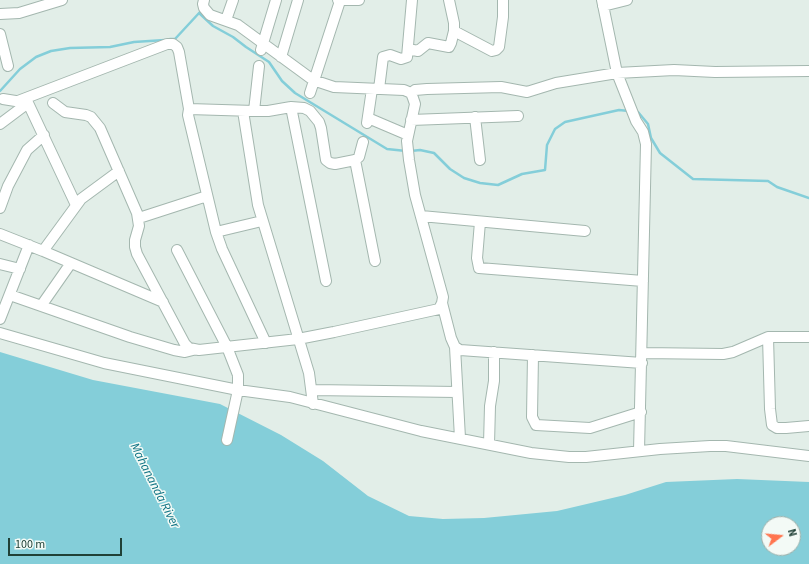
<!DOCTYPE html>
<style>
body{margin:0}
#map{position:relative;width:809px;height:564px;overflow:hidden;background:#e2eee8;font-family:"Source Sans 3",sans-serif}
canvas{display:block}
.north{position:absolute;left:761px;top:516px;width:40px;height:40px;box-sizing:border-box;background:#f3faf6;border:1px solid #9fb0aa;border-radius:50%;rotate:74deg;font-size:11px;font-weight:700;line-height:16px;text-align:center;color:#204137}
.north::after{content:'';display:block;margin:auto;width:14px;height:18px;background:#ff754f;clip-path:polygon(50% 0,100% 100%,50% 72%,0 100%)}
.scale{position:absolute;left:8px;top:538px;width:114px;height:18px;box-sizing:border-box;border:2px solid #204137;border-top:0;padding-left:5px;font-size:12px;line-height:14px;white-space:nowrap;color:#204137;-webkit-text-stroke:3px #f3faf6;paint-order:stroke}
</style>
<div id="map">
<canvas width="809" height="564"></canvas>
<div class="north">N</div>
<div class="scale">100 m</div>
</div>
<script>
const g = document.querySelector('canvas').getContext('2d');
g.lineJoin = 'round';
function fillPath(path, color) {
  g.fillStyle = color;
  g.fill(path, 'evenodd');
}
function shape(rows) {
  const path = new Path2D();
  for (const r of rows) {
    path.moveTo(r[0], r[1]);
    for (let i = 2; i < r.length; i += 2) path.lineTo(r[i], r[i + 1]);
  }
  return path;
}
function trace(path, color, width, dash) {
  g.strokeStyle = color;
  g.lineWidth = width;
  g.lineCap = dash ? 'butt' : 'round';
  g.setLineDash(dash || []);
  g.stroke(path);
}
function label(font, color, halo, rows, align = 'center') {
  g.font = font + ' "Source Sans 3",sans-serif';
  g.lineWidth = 3;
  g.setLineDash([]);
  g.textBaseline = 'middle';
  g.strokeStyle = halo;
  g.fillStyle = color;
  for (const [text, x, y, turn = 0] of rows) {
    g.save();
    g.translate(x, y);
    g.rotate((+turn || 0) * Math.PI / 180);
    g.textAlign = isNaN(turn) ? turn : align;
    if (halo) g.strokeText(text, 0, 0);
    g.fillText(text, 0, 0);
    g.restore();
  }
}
fillPath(shape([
 [0,352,93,380,220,404,281,435,323,461,368,496,409,516,443,519,484,518,557,511,625,495,666,482,737,479,809,482,809,564,0,564],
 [769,524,793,524,793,548,769,548]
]), '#84ced9');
trace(shape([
 [199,13,213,26,233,37,246,47,269,62,282,81,295,93,387,149,406,151],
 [170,39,175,39,200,12],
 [0,91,20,69,36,57,51,51,70,48,110,47,134,42,165,40],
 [636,112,638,112,648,124,651,138,660,153,693,179,768,181,777,187,809,198],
 [411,151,420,150,434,153,450,169,464,178,480,183,498,185,522,174,545,170,547,145,555,129,565,122,619,110,629,111]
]), '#84ced9', 2.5);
const minor = shape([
 [338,0,359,0],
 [602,0,617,73,636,121,643,132,646,144,639,451],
 [603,6,627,0],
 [0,14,19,13,62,0],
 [226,20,233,0],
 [454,31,492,51,496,50,499,47,503,17,503,0],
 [0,34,8,66],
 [408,49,418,51,428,43,449,47,451,43,454,31,454,23,449,0],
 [261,50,276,0],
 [281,57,298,0],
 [379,89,383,57,390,55,401,59,407,57,412,0],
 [310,93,340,1],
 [411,93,415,90,427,89,501,87,527,92,556,83,617,73,674,70,715,72,809,71],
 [3,99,28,103,76,205],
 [18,101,167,44,173,44,177,47,179,52,189,109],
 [53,103,65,112,86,115,91,117,100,128,137,213,139,226,135,240,135,247,137,254,185,344,189,348,199,350,298,339,334,332,439,309,442,303,443,297,415,195,409,160,407,141,415,104,413,98,411,93,404,90,334,87,313,80,238,25,210,15,204,8,203,4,204,0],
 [291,107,326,281],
 [243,111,258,205,309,373,313,404],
 [254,111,259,66],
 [475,117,480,160],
 [368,118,408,135],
 [411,120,518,116],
 [367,123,372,89],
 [0,124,28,103],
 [355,160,375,261],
 [0,208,8,186,27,150,44,135],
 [421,216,585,231],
 [139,218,207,196],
 [480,222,477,258,479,268,643,281],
 [216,232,262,221],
 [0,234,43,251,163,302],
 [177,250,227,347,238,375,238,390,227,440],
 [43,251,81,199,119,171],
 [0,264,20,269],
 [10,295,130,337,174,350,185,352,193,350],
 [442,303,451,338,455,347,460,350,642,363],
 [41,306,71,263],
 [0,319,29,245],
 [0,333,104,363,238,390,290,397,421,431,531,453,569,457,586,457,660,449,710,446,726,446,809,456],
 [768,337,770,409,772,425,777,428,786,428,809,426],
 [266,343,222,249,216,232,188,115,189,109,254,111,268,111,291,107,304,108,310,111,319,122,321,128,326,160,330,163,335,164,355,160,359,157,363,142],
 [455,347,460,438],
 [642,353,723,354,733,352,768,337,809,337],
 [533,355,532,417,536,425,590,428,641,412],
 [312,390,457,392],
 [489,444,490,406,494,381,494,352]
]);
trace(minor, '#a4b7af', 12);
trace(minor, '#fff', 10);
label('italic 13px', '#127585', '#f3faf6', [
 ["Mahananda River",154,486,63]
]);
</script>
